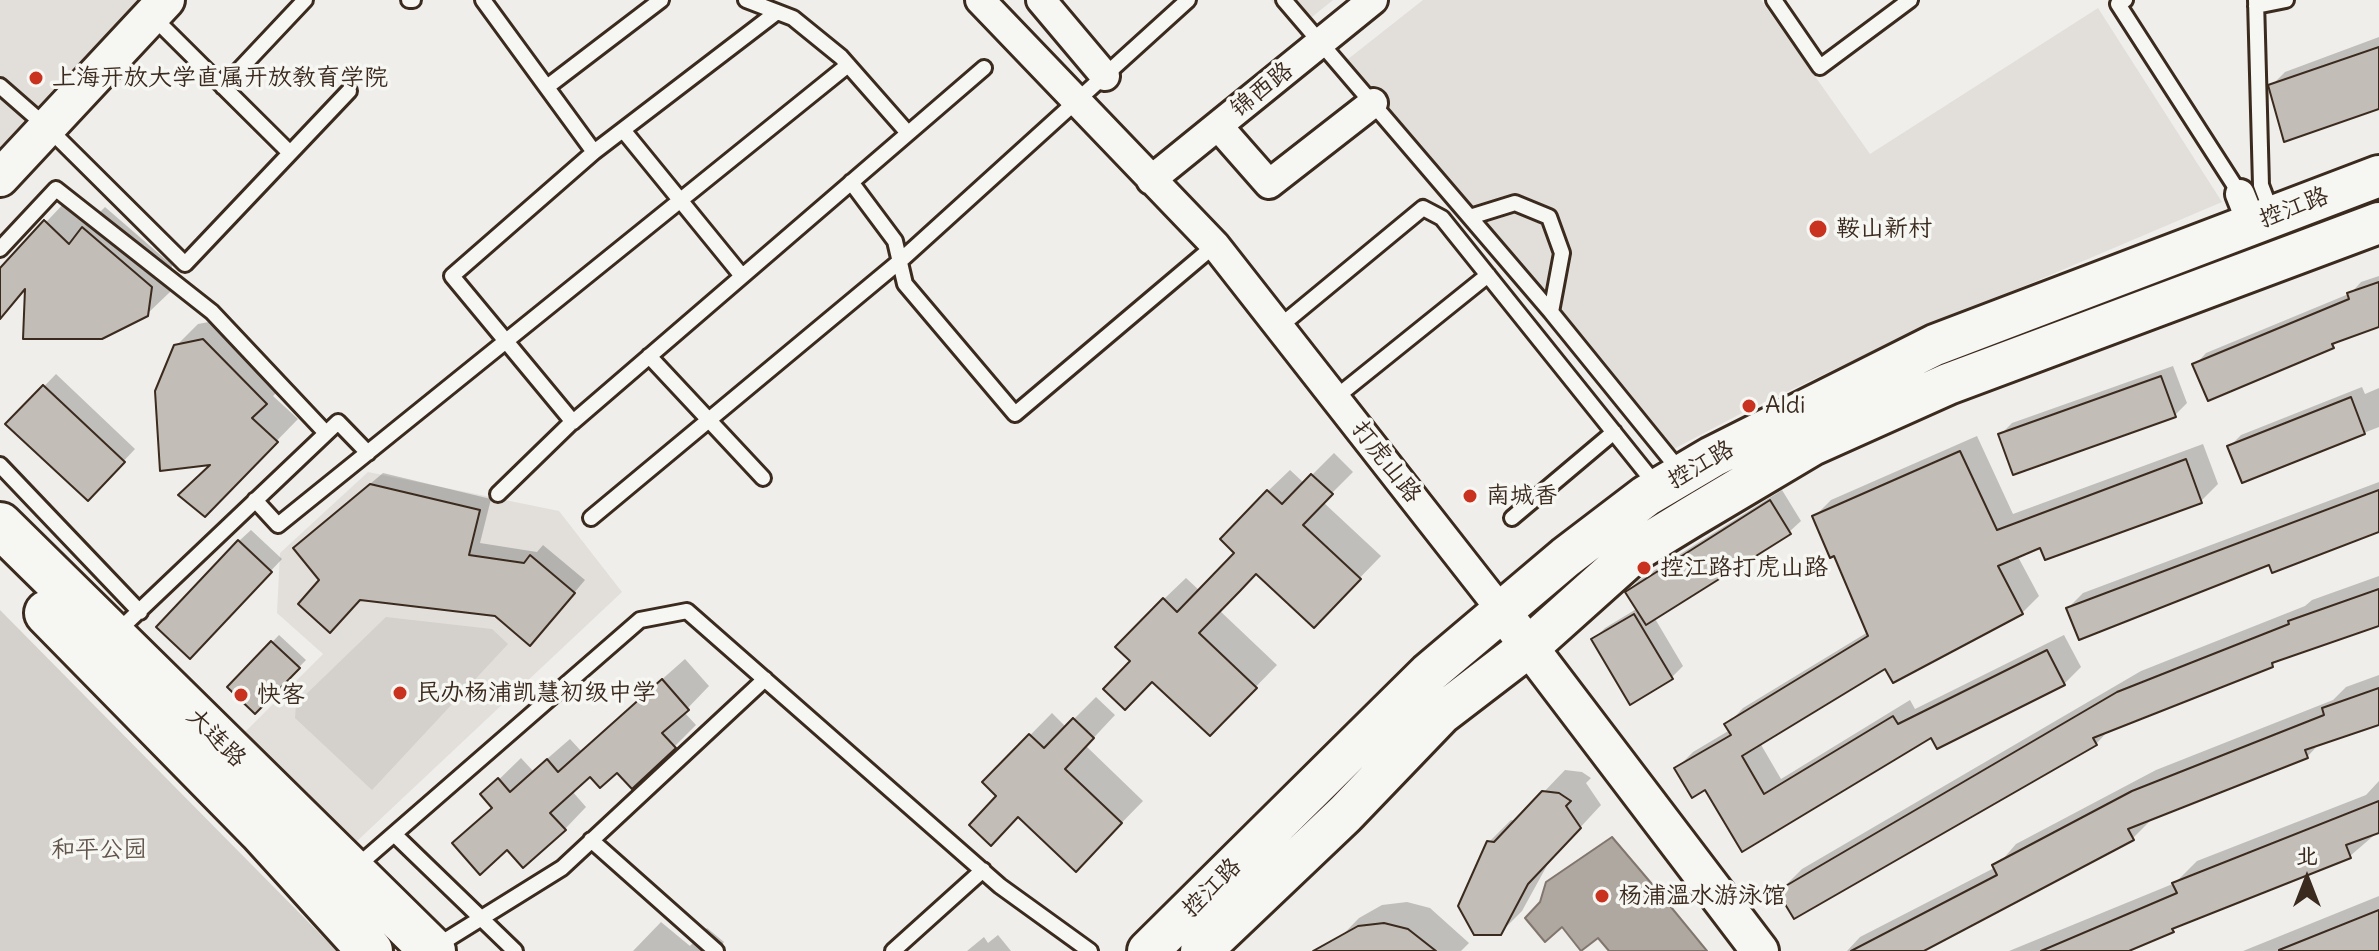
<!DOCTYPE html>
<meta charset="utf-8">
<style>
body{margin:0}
#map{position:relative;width:2379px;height:951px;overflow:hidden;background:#efeeea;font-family:Delius,"LXGW WenKai TC",sans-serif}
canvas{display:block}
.north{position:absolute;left:2267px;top:839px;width:80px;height:80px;-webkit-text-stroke:6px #f6f6f2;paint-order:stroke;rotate:0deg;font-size:22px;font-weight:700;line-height:32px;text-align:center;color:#3b2a1e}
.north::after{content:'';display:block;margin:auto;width:28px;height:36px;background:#3b2a1e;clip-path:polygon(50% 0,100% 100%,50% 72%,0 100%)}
</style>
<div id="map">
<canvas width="2379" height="951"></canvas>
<div class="north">北</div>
</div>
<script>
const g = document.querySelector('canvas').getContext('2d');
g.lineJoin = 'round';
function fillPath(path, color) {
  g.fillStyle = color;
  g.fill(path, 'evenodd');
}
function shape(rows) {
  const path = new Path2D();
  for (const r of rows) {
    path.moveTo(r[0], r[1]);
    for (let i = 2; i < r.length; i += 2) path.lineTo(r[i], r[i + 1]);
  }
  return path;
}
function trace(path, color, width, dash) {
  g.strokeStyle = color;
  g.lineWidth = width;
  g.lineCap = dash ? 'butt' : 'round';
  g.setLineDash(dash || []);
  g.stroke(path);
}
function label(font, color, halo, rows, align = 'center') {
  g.font = font + ' Delius,"LXGW WenKai TC",sans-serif';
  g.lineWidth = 7;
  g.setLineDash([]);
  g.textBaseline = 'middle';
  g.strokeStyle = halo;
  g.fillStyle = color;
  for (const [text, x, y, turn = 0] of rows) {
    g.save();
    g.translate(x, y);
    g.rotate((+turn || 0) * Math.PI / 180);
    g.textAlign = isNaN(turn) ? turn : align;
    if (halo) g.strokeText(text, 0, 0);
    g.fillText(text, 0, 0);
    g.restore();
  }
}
fillPath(shape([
 [0,0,142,0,0,156],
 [1271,0,1333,0,1297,29],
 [1423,0,1761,0,1870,154,2098,8,2222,202,1888,344,1740,414,1668,452,1343,63],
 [368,472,559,511,622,592,356,842,245,732,323,654,277,613,280,553]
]), '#e2dfdb');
fillPath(shape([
 [0,610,337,951,0,951],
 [386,617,492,629,508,644,372,790,295,718,296,704]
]), '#d4d1cc');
const water = shape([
 [1612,837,1657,890,1707,951,1609,951,1598,938,1581,951,1562,927,1545,942,1525,918,1540,902,1546,882,1612,837]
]);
fillPath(water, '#afa8a1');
trace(water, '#81766d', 2);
fillPath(shape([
 [2379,37,2379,107,2271,86,2285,72],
 [67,200,90,222,105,207,172,265,170,292,147,314,27,288,0,317,0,271],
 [2379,276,2379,325,2340,339,2332,347,2195,365,2206,353,2351,293,2361,282],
 [225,319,288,381,273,396,298,419,226,493,176,346,198,324],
 [2173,366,2187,403,2175,415,2000,435,2012,423],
 [56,374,135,449,88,499,8,424],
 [2362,387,2365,394,2379,388,2379,427,2243,480,2229,447,2241,435],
 [1977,436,2013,514,2203,444,2218,484,2201,501,2042,545,2017,555,2039,596,2022,613,1886,666,1760,743,1781,779,1910,700,1915,709,2064,635,2081,667,2064,684,1932,735,1743,850,1706,787,1677,768,1693,752,1730,730,1727,725,1743,708,1868,632,1835,553,1814,517,1831,500],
 [1334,453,1353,472,1323,502,1381,556,1314,625,1257,571,1219,610,1277,665,1210,734,1133,661,1164,599,1186,578,1200,591,1237,553,1268,491,1290,470,1304,483],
 [383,473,491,499,480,543,537,552,543,545,585,580,541,632,496,615,322,580,307,537],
 [2379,482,2379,530,2270,562,2068,608,2083,593],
 [1782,490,1801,521,1789,532,1654,617,1683,666,1671,678,1593,640,1605,628,1638,608,1627,592,1639,580],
 [251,530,282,559,202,644,239,541],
 [2379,576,2379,623,2280,658,2272,665,2110,729,2096,744,1780,891,1802,869,2141,671,2305,606,2312,600],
 [279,635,306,660,255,712,229,687],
 [685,659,709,686,684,712,696,725,674,747,618,770,590,774,572,791,586,807,565,829,476,822,493,806,483,795,521,758,533,771,570,739,581,751],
 [2379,675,2379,723,2321,742,2307,757,2154,817,2133,838,1919,951,1847,951,1860,937,1996,867,2016,844,2156,770,2333,700,2346,687],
 [1096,697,1115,715,1086,746,1143,801,1097,848,999,796,984,782,1052,713,1066,727],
 [1565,770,1582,772,1591,778,1586,783,1601,805,1550,860,1522,911,1500,933,1489,842,1511,820,1516,821],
 [2379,781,2379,831,2350,856,2179,924,2173,930,2124,951,2009,951,2175,883,2197,861,2366,795],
 [2379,896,2379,951,2243,951],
 [1407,902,1430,908,1469,943,1461,951,1327,951,1359,918,1382,905],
 [661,922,690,946,707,928,724,942,717,951,633,951],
 [998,935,1011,951,967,951,984,937,988,943]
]), '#0003');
const building = shape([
 [2379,47,2379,109,2284,142,2268,85,2379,47],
 [44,220,69,244,82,227,152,287,148,316,102,339,23,339,25,289,0,319,0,268,44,220],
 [2379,282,2379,327,2332,344,2334,348,2208,401,2192,364,2349,299,2347,293,2379,282],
 [203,339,267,404,252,418,278,442,205,517,178,495,210,465,160,471,155,391,174,345,203,339],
 [2161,376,2176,417,2013,475,1998,434,2161,376],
 [43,385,125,462,88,501,5,424,43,385],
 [2351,397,2365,434,2242,483,2227,446,2351,397],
 [1960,451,1997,530,2186,459,2202,503,2045,560,2040,548,1998,566,2023,614,1893,683,1885,669,1742,756,1764,794,1893,716,1898,724,2047,650,2065,685,1937,749,1931,738,1742,852,1705,790,1692,798,1674,768,1731,735,1724,724,1868,636,1834,556,1830,558,1812,516,1960,451],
 [1311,474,1333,494,1303,525,1361,579,1314,628,1256,574,1240,591,1199,633,1257,688,1210,736,1152,682,1125,710,1103,689,1130,661,1115,647,1163,598,1177,612,1234,553,1220,539,1267,490,1282,504,1311,474],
 [370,484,480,510,469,555,524,563,530,555,575,593,530,646,495,616,360,600,330,633,298,604,319,580,293,548,370,484],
 [2379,490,2379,532,2272,573,2269,565,2079,640,2066,608,2379,490],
 [1770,500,1791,534,1646,625,1625,592,1770,500],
 [238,540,272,572,190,659,156,627,238,540],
 [2379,589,2379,626,2272,663,2273,667,2093,738,2097,745,1794,919,1777,891,2117,692,2289,624,2288,621,2379,589],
 [1634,614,1673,679,1630,705,1591,639,1634,614],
 [271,641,300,668,255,714,227,687,271,641],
 [662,679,689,710,662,733,676,748,632,789,617,773,600,788,590,777,550,813,566,830,523,868,507,850,480,875,452,843,492,808,480,794,498,778,510,792,547,759,558,772,662,679],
 [2379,688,2379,725,2305,750,2308,758,2128,829,2134,840,1924,951,1851,951,1997,875,1992,865,2132,791,2324,715,2322,708,2379,688],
 [1073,718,1094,738,1065,769,1122,823,1076,872,1018,817,991,846,969,825,996,796,982,782,1029,734,1044,748,1073,718],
 [1542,791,1559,793,1571,801,1566,806,1581,828,1528,884,1501,935,1474,935,1458,906,1487,841,1494,842,1542,791],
 [2379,801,2379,833,2346,845,2351,858,2172,929,2174,932,2129,951,2041,951,2177,893,2172,883,2379,801],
 [2379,910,2379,951,2279,951,2279,950,2379,910],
 [1384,923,1408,929,1436,951,1313,951,1358,926,1384,923]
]);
fillPath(building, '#c2bdb7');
trace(building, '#3b2a1e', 2);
const service = shape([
 [409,0,413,0],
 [483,0,594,152,777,12],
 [746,0,793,18,841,57,907,132],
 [1284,0,1551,312,1680,471],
 [1774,0,1820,67,1910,0],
 [2125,0,2118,4,2240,194],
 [2256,0,2261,185,2272,214],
 [2256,6,2286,0],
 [152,16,290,153],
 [0,86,48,128,185,264,349,91],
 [223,87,305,0],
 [547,87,661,0],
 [623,130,742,276],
 [594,152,452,276,573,422,984,68],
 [851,182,895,241,905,284,1015,414,1215,245],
 [1470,217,1515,203,1549,217,1562,253,1551,312],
 [0,249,56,189,212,312,325,432],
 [1279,327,1423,208,1442,218,1656,485],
 [649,356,763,478],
 [1335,398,1488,275],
 [0,465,140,612],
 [498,494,572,422],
 [255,500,278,525,848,65],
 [591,518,900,261,1188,0],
 [1512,518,1614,432],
 [117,632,338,422,368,453],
 [394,834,515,951],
 [591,840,716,951],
 [355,868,640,620,687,611,1000,886,1090,951],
 [435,947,562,868,765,679],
 [893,951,983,870]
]);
const minor = shape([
 [980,0,1215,245,1501,610],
 [1041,0,1105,76],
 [1218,126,1269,184,1373,103],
 [1151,180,1373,0],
 [2240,194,2252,224]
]);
const tertiary = shape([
 [0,178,166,0],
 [1501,610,1760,951]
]);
const secondary = shape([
 [1148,951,1429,673,1566,557,1646,496,1712,457,1935,345,2379,176],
 [1201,951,1345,814,1441,714,1531,645,1637,550,1691,517,1812,445,1948,384,2379,223]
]);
const primary = shape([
 [0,525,433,951],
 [47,613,261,831,370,951]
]);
trace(service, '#3b2a1e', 20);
trace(minor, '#3b2a1e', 34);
trace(tertiary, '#3b2a1e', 42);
trace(secondary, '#3b2a1e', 46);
trace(primary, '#3b2a1e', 50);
trace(service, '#f6f6f2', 14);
trace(minor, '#f6f6f2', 28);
trace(tertiary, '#f6f6f2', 36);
trace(secondary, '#f6f6f2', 40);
trace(primary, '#f6f6f2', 44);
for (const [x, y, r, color] of [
 [36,78,8,"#c8321e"],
 [1818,229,10,"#c8321e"],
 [1749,406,8,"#c8321e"],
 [1470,496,8,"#c8321e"],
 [1644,568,8,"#c8321e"],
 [400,693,8,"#c8321e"],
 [241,695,8,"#c8321e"],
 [1602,896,8,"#c8321e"]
]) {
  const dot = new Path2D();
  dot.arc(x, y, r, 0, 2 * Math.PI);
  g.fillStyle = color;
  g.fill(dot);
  trace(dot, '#f6f6f2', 3);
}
label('24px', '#3b2a1e', '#f6f6f2', [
 ["上海开放大学直属开放教育学院",52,78],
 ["鞍山新村",1836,229],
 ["Aldi",1765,406],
 ["南城香",1486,496],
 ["控江路打虎山路",1660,568],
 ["民办杨浦凯慧初级中学",416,693],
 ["快客",257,695],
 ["杨浦温水游泳馆",1618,896]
], 'left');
label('24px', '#3b2a1e', '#f6f6f2', [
 ["锦西路",1262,90,-39],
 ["控江路",2294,208,-21],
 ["打虎山路",1386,462,52],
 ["控江路",1701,465,-30],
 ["大连路",216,738,45],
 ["控江路",1212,888,-45]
]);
label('24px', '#61544a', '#f6f6f2', [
 ["和平公园",99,850]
]);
</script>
